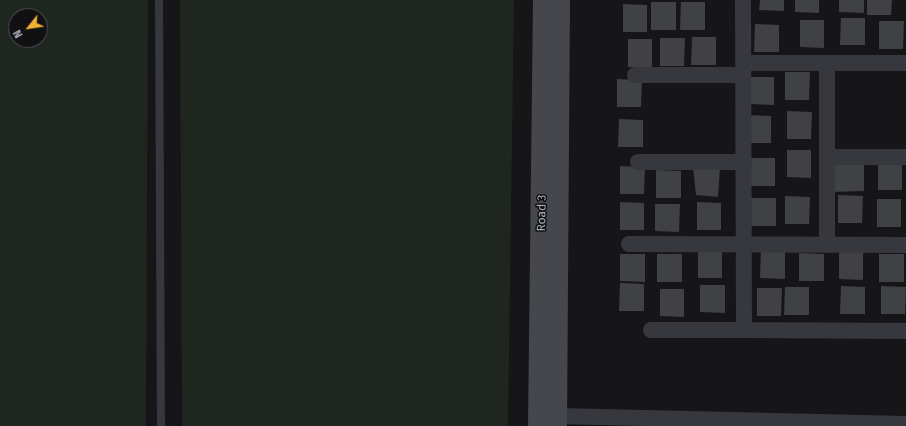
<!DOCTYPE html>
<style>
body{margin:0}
#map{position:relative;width:906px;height:426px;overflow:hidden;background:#161618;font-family:"Fira Sans",sans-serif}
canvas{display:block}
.north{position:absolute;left:8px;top:8px;width:40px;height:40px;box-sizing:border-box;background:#111113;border:1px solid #4d4f55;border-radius:50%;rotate:240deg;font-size:11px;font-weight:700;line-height:16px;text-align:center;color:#a8adb8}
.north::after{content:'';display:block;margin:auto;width:14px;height:18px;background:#f2b134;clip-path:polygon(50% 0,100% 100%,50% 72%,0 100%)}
</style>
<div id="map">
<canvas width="906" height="426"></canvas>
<div class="north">N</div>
</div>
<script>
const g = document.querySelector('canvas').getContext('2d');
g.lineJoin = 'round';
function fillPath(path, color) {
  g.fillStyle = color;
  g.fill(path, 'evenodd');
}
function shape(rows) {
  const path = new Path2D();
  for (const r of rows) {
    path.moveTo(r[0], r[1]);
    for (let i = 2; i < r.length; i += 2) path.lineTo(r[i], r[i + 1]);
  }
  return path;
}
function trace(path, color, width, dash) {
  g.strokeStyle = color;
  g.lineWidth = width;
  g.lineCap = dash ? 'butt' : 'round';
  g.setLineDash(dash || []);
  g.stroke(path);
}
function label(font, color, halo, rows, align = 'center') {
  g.font = font + ' "Fira Sans",sans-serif';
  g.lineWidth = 3;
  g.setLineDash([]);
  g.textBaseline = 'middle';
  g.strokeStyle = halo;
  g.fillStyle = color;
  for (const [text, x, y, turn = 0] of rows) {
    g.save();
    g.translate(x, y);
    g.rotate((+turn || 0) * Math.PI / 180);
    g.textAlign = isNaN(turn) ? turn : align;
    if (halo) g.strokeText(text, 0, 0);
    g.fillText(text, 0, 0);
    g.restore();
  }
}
fillPath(shape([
 [0,0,148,0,146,426,0,426],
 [16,16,40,16,40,40,16,40],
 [180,0,514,0,508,426,182,426]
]), '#1e261f');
fillPath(shape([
 [760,0,784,0,784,11,759,10],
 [795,0,819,0,819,13,795,12],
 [839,0,864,0,864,13,839,12],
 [867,0,892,0,891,15,867,15],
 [651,2,676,2,676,30,651,30],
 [681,2,705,2,705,30,680,30],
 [623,4,647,5,647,32,623,32],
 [841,18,865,18,865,45,840,45],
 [800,20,824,20,824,48,800,47],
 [879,21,904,21,903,49,879,49],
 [755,24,779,25,779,52,754,52],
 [692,37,716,37,716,65,691,65],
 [660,38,685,38,684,66,660,66],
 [628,39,652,39,652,67,628,67],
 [785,72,810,72,809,100,785,100],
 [750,77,774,77,774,105,750,104],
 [617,79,642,80,641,107,617,107],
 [787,111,812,112,811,139,787,139],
 [746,115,771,116,771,143,746,143],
 [619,119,643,120,643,147,618,147],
 [787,150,811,150,811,178,787,177],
 [751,158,775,158,775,186,751,186],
 [878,163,902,163,902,190,878,190],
 [830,164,864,164,864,191,830,192],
 [620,166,645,167,644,194,620,194],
 [693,168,720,168,718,197,696,195],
 [656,170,681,171,681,198,656,198],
 [838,195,863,196,862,223,838,223],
 [785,196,810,197,809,224,785,224],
 [751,198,776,198,776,226,751,226],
 [877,199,901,199,901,227,877,227],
 [620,202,644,203,644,230,620,230],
 [697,202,721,203,721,230,697,230],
 [655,204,680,204,679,232,655,231],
 [698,250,722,250,722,278,698,278],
 [761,251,785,251,785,279,760,278],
 [839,252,863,252,863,280,839,279],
 [799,253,824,254,824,281,799,281],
 [620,254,645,254,645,282,620,281],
 [657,254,682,254,682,282,657,282],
 [879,254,904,254,904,282,879,282],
 [620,283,644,284,644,311,619,311],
 [700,285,725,285,725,313,700,312],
 [841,286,865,287,865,314,840,314],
 [881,286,906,287,905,314,881,314],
 [785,287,809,287,809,315,784,315],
 [757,288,782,288,781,316,757,316],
 [660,289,684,289,684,317,660,316]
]), '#404145');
trace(shape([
 [159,0,161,426]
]), '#37383d', 8);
trace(shape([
 [743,63,906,63],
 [827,63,827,157],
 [635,75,743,75],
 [638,162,744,162],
 [629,244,906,245],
 [827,244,827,157,906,157],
 [651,330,744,330,743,0],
 [744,330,906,331],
 [545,418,556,416,906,424]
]), '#37383d', 16);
trace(shape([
 [539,426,544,0],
 [556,426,559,0]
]), '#45474d', 22);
label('12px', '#a8adb8', '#111113', [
 ["Road 3",542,213,-89]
]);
</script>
